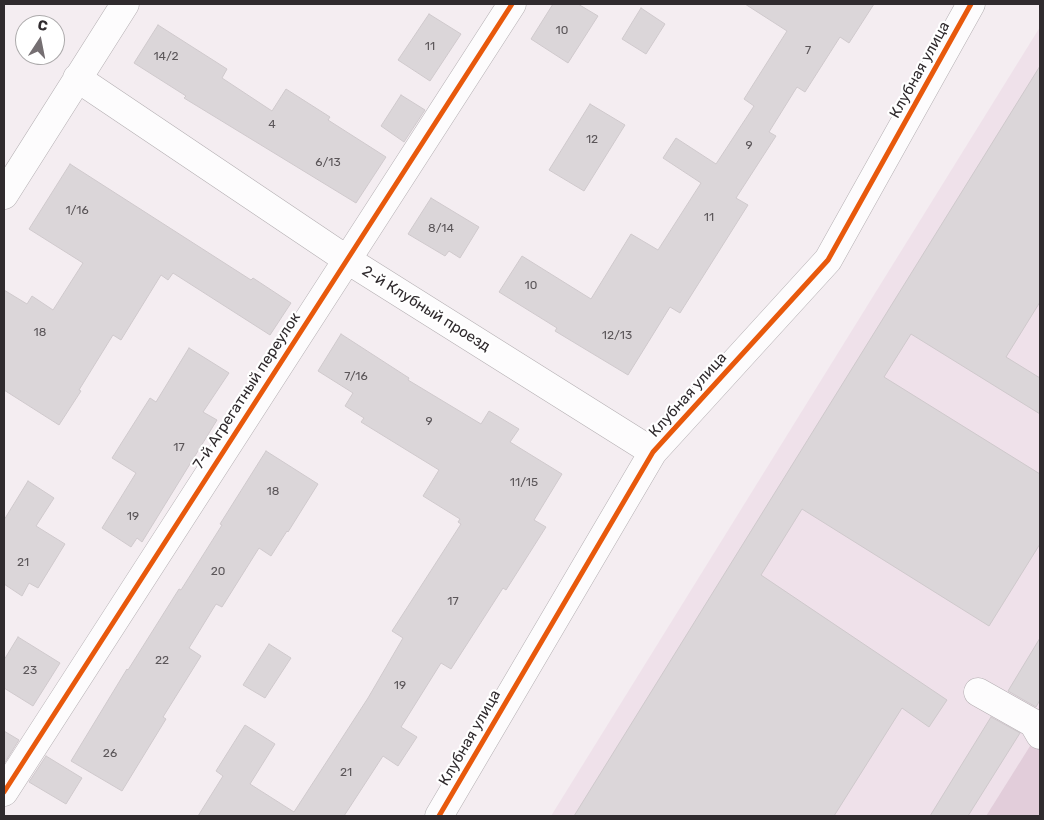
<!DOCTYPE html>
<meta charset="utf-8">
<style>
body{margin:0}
#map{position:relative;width:1044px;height:820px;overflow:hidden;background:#f4edf1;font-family:Rubik,sans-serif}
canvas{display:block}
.frame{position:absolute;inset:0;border:5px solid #302b2e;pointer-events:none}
.north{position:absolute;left:15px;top:15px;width:50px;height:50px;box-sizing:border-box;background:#fff;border:1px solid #acaaab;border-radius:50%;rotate:11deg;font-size:14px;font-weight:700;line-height:20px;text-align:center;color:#302b2e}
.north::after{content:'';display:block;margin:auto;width:18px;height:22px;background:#756f72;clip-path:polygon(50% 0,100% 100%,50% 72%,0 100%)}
</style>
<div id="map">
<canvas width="1044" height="820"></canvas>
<div class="frame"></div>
<div class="north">С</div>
</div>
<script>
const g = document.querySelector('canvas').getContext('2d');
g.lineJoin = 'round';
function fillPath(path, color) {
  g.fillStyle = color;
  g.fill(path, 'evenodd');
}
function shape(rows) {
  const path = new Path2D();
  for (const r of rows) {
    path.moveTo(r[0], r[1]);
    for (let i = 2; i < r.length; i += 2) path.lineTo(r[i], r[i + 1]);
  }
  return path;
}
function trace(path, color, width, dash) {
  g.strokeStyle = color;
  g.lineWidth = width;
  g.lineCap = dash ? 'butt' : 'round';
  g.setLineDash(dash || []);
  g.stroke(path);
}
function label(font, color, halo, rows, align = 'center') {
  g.font = font + ' Rubik,sans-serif';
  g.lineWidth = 4.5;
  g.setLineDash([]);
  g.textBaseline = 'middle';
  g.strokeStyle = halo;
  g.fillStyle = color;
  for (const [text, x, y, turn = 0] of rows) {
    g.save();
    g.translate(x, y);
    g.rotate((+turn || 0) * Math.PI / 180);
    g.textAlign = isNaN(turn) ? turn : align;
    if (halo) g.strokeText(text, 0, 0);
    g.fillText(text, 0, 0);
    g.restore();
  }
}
fillPath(shape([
 [1040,27,1040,730,986,816,551,816]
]), '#efe1ea');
fillPath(shape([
 [1040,730,1040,816,986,816]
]), '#e2cdda');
const building = shape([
 [553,4,578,4,598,16,568,63,531,39,553,4],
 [745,4,874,4,849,43,840,37,805,92,797,87,769,132,776,136,736,198,748,205,680,313,670,307,628,375,555,331,557,328,499,292,522,256,591,299,631,234,658,250,701,183,663,158,676,138,716,164,754,106,744,99,787,31,745,4],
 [641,8,665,24,646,54,622,39,641,8],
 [429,14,461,34,430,81,398,60,429,14],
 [158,25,227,69,222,78,272,111,286,89,330,117,328,120,386,157,356,203,184,98,186,96,134,63,158,25],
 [1040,66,1040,302,1006,357,1040,378,1040,414,911,334,884,377,1040,474,1040,544,989,626,802,509,761,575,947,700,929,727,902,708,834,816,574,816,1040,66],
 [401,95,425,110,404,142,381,126,401,95],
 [590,104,625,125,584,191,549,170,590,104],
 [70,164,251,280,253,278,291,303,270,335,173,273,168,280,161,275,121,340,113,335,79,390,81,391,59,425,4,390,4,290,27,304,32,296,53,310,83,263,29,229,70,164],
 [431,198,479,227,460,258,449,251,445,256,408,234,431,198],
 [341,334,409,378,408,380,481,424,489,411,519,429,510,442,562,474,534,520,546,527,506,590,503,588,451,669,441,663,401,727,417,737,398,766,383,756,344,816,198,816,223,776,216,771,245,725,275,744,250,784,294,812,368,698,403,638,392,631,461,524,458,522,460,519,423,496,439,470,361,422,364,418,345,406,353,393,318,371,341,334],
 [189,348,229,373,203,412,217,420,142,542,137,538,131,547,102,528,136,473,112,458,150,398,156,402,189,348],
 [266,451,318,484,288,532,287,531,271,556,259,548,222,607,216,604,189,648,201,656,163,717,166,719,122,791,71,761,127,669,128,670,179,589,181,590,222,525,220,524,266,451],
 [28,481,54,498,36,526,65,544,38,588,29,583,22,596,4,584,4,520,28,481],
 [18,637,60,663,33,706,4,688,4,660,18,637],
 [1040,638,1040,700,1036,707,1008,691,1040,638],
 [269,644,291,658,265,698,243,685,269,644],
 [991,717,1020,733,968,816,930,816,991,717],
 [4,731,19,740,4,764,4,731],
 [46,756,82,778,66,804,29,782,46,756]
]);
fillPath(building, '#dbd6d9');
trace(building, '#cfc9cc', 1);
const minor = shape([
 [77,78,346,259,653,452],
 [4,195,125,4],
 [978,692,1033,723,1040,735],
 [4,792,512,4],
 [439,816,653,452,828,260,971,4]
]);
trace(minor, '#b3aeb1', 29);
trace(minor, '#fdfcfd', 28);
trace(shape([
 [4,792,512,4],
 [439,816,653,452,828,260,971,4]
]), '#e8590c', 5);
label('12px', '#5b5659', null, [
 ["10",562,31],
 ["11",430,47],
 ["7",808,51],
 ["14/2",166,57],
 ["4",272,125],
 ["12",592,140],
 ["9",749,146],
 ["6/13",328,163],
 ["1/16",77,211],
 ["11",709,218],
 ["8/14",441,229],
 ["10",531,286],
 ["18",40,333],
 ["12/13",617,336],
 ["7/16",356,377],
 ["9",429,422],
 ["17",179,448],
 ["11/15",524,483],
 ["18",273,492],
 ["19",133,517],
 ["21",23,563],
 ["20",218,572],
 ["17",453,602],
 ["22",162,661],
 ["23",30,671],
 ["19",400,686],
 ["26",110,754],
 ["21",346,773]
]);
label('15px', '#302b2e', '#fff', [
 ["Клубная улица",920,70,-61],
 ["2-й Клубный проезд",426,309,32],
 ["7-й Агрегатный переулок",247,391,-57],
 ["Клубная улица",688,395,-48],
 ["Клубная улица",470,738,-60]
]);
</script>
